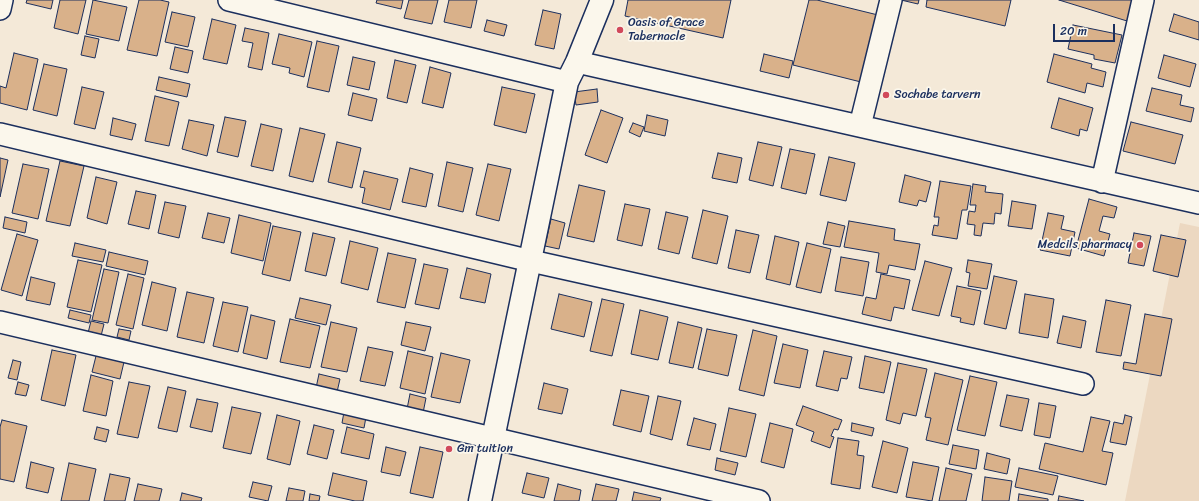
<!DOCTYPE html>
<style>
body{margin:0}
#map{position:relative;width:1199px;height:501px;overflow:hidden;background:#f4e9d8;font-family:Sriracha,sans-serif}
canvas{display:block}
.scale{position:absolute;left:1053px;top:24px;width:62px;height:18px;box-sizing:border-box;border:2px solid #1b2f5e;border-top:0;padding-left:5px;font-size:12px;line-height:14px;white-space:nowrap;color:#1b2f5e;-webkit-text-stroke:3px #fbf7ec;paint-order:stroke}
</style>
<div id="map">
<canvas width="1199" height="501"></canvas>
<div class="scale">20 m</div>
</div>
<script>
const g = document.querySelector('canvas').getContext('2d');
g.lineJoin = 'round';
function fillPath(path, color) {
  g.fillStyle = color;
  g.fill(path, 'evenodd');
}
function shape(rows) {
  const path = new Path2D();
  for (const r of rows) {
    path.moveTo(r[0], r[1]);
    for (let i = 2; i < r.length; i += 2) path.lineTo(r[i], r[i + 1]);
  }
  return path;
}
function trace(path, color, width, dash) {
  g.strokeStyle = color;
  g.lineWidth = width;
  g.lineCap = dash ? 'butt' : 'round';
  g.setLineDash(dash || []);
  g.stroke(path);
}
function label(font, color, halo, rows, align = 'center') {
  g.font = font + ' Sriracha,sans-serif';
  g.lineWidth = 3.5;
  g.setLineDash([]);
  g.textBaseline = 'middle';
  g.strokeStyle = halo;
  g.fillStyle = color;
  for (const [text, x, y, turn = 0] of rows) {
    g.save();
    g.translate(x, y);
    g.rotate((+turn || 0) * Math.PI / 180);
    g.textAlign = isNaN(turn) ? turn : align;
    if (halo) g.strokeText(text, 0, 0);
    g.fillText(text, 0, 0);
    g.restore();
  }
}
fillPath(shape([
 [1180,223,1199,227,1199,501,1125,501]
]), '#ecd8c1');
const building = shape([
 [27,0,53,0,51,9,26,3,27,0],
 [60,0,86,0,78,34,54,28,60,0],
 [93,0,127,7,119,41,86,34,93,0],
 [139,0,160,0,169,2,157,56,127,50,139,0],
 [377,0,403,0,401,9,376,3,377,0],
 [409,0,438,0,432,24,404,18,409,0],
 [449,0,477,0,471,28,444,22,449,0],
 [628,0,731,0,723,38,625,16,628,0],
 [809,0,817,0,878,15,861,82,793,65,809,0],
 [901,0,919,0,918,4,901,0],
 [927,0,1011,0,1005,26,926,7,927,0],
 [1059,0,1133,0,1127,21,1059,0],
 [543,10,561,14,554,49,535,45,543,10],
 [172,12,195,17,188,47,165,42,172,12],
 [1174,14,1199,22,1199,40,1169,31,1174,14],
 [212,19,236,25,227,64,203,59,212,19],
 [487,20,507,25,504,36,484,31,487,20],
 [1073,25,1122,35,1115,63,1094,59,1094,55,1068,49,1073,25],
 [245,28,269,33,262,70,248,67,253,43,242,41,245,28],
 [279,34,312,42,304,77,289,73,290,68,272,64,279,34],
 [85,36,99,39,95,58,81,55,85,36],
 [317,41,339,46,329,92,307,87,317,41],
 [175,47,193,51,188,73,170,69,175,47],
 [14,53,38,59,27,110,0,103,0,86,6,88,14,53],
 [764,54,793,61,789,78,760,71,764,54],
 [1054,54,1092,64,1091,68,1106,72,1103,87,1087,83,1085,93,1047,82,1054,54],
 [1164,55,1196,64,1190,87,1158,78,1164,55],
 [353,57,375,62,369,90,347,85,353,57],
 [395,60,416,65,407,103,387,98,395,60],
 [44,64,67,69,57,116,33,110,44,64],
 [430,67,451,73,443,108,422,103,430,67],
 [159,77,190,84,187,97,156,90,159,77],
 [82,87,104,92,95,129,74,124,82,87],
 [502,87,535,94,526,133,494,125,502,87],
 [1152,88,1182,95,1180,105,1194,108,1191,122,1146,111,1152,88],
 [597,89,598,102,576,105,574,92,597,89],
 [353,93,377,99,372,121,348,115,353,93],
 [155,96,179,102,169,146,145,141,155,96],
 [1059,98,1093,108,1087,131,1080,129,1079,136,1051,128,1059,98],
 [601,110,623,118,607,163,585,155,601,110],
 [647,115,668,120,665,136,644,131,647,115],
 [225,117,246,121,238,157,217,152,225,117],
 [113,118,136,124,132,140,110,135,113,118],
 [189,120,214,125,207,156,182,149,189,120],
 [1131,122,1183,135,1175,164,1123,151,1131,122],
 [633,123,644,127,640,137,629,132,633,123],
 [261,124,282,129,273,171,251,166,261,124],
 [300,128,325,134,313,182,289,176,300,128],
 [337,142,361,148,352,188,328,182,337,142],
 [758,142,782,147,773,186,749,180,758,142],
 [790,149,815,154,806,194,781,188,790,149],
 [718,153,742,158,737,183,712,178,718,153],
 [829,157,855,163,846,201,820,195,829,157],
 [0,158,8,160,0,197,0,158],
 [60,161,84,166,70,226,46,221,60,161],
 [447,162,473,168,463,212,438,206,447,162],
 [23,164,49,169,38,219,12,213,23,164],
 [488,164,511,169,499,221,476,215,488,164],
 [410,168,433,174,426,207,402,202,410,168],
 [364,171,398,179,390,210,362,203,365,188,360,187,364,171],
 [905,175,931,182,926,202,919,200,917,206,899,202,905,175],
 [96,177,117,182,107,224,87,218,96,177],
 [940,181,971,186,967,210,962,210,957,239,932,235,934,225,938,226,939,217,934,217,940,181],
 [973,184,986,186,985,192,1003,194,1001,214,995,213,994,224,983,223,981,236,974,235,975,225,967,224,969,211,975,212,976,205,970,205,973,184],
 [579,185,605,191,594,242,567,236,579,185],
 [136,191,156,195,149,229,128,224,136,191],
 [1089,199,1117,207,1114,218,1103,216,1099,231,1110,234,1104,256,1076,248,1089,199],
 [1012,201,1036,205,1032,229,1008,226,1012,201],
 [165,202,186,206,179,238,158,233,165,202],
 [625,204,650,209,642,246,617,240,625,204],
 [703,210,728,216,717,264,692,258,703,210],
 [666,212,688,217,679,254,658,249,666,212],
 [208,213,230,218,224,243,202,238,208,213],
 [1048,213,1064,216,1061,229,1075,232,1070,256,1040,250,1048,213],
 [239,215,271,223,263,261,231,253,239,215],
 [5,217,27,222,25,233,3,228,5,217],
 [551,219,565,223,559,249,545,246,551,219],
 [849,221,895,229,894,240,920,244,915,270,889,265,887,274,876,272,879,253,844,247,849,221],
 [828,222,845,226,840,247,823,244,828,222],
 [273,226,301,232,290,281,262,274,273,226],
 [736,230,759,235,750,273,728,268,736,230],
 [313,233,335,238,326,276,305,271,313,233],
 [1134,233,1151,236,1144,266,1128,263,1134,233],
 [17,234,38,240,22,296,1,290,17,234],
 [1161,235,1186,240,1178,277,1153,271,1161,235],
 [775,236,799,242,790,285,766,279,775,236],
 [350,241,378,248,368,290,341,283,350,241],
 [75,243,106,250,103,262,72,256,75,243],
 [807,243,831,249,821,293,796,287,807,243],
 [109,252,148,261,145,275,106,266,109,252],
 [388,253,416,259,405,308,377,302,388,253],
 [841,257,869,262,863,296,835,291,841,257],
 [78,260,102,265,91,312,67,307,78,260],
 [968,260,992,264,987,289,968,286,970,273,966,272,968,260],
 [925,261,952,268,939,316,912,310,925,261],
 [424,264,448,269,439,309,415,304,424,264],
 [467,268,491,274,485,303,460,298,467,268],
 [104,269,119,272,108,323,92,320,104,269],
 [128,274,144,278,133,329,116,325,128,274],
 [881,274,910,280,904,309,894,307,891,321,862,314,866,297,876,299,881,274],
 [994,276,1017,281,1006,329,984,324,994,276],
 [31,277,55,283,50,305,26,300,31,277],
 [152,282,176,288,167,331,142,325,152,282],
 [957,286,981,291,974,325,960,322,961,318,951,316,957,286],
 [187,292,214,298,204,343,177,337,187,292],
 [559,294,592,302,584,337,551,329,559,294],
 [1025,294,1054,299,1048,338,1019,333,1025,294],
 [300,298,331,305,326,325,295,318,300,298],
 [602,299,624,304,612,356,590,351,602,299],
 [1106,300,1131,305,1121,356,1096,352,1106,300],
 [223,302,248,307,238,352,213,346,223,302],
 [70,310,91,315,89,323,68,318,70,310],
 [640,310,668,317,658,360,631,354,640,310],
 [1145,314,1172,319,1161,376,1123,369,1124,362,1136,364,1145,314],
 [251,315,275,321,267,359,243,353,251,315],
 [1063,316,1086,321,1081,348,1057,343,1063,316],
 [290,319,320,326,310,368,280,362,290,319],
 [91,321,104,324,101,336,88,333,91,321],
 [331,322,357,328,347,372,321,367,331,322],
 [406,322,431,327,425,351,401,345,406,322],
 [678,322,702,328,693,368,669,363,678,322],
 [119,329,131,331,129,340,117,337,119,329],
 [707,329,737,335,728,376,698,369,707,329],
 [753,330,777,336,764,396,739,390,753,330],
 [783,344,808,350,800,388,774,383,783,344],
 [368,347,393,352,385,386,360,381,368,347],
 [52,350,76,355,65,406,41,400,52,350],
 [408,351,433,357,425,394,400,388,408,351],
 [824,351,852,357,847,379,841,378,838,391,816,386,824,351],
 [441,353,470,360,460,403,431,397,441,353],
 [96,356,124,362,120,379,92,372,96,356],
 [865,356,891,362,884,393,859,388,865,356],
 [13,360,21,362,17,380,8,378,13,360],
 [898,363,927,369,916,416,903,413,900,424,886,420,898,363],
 [935,373,963,380,948,445,926,440,931,418,925,417,935,373],
 [319,374,340,379,337,392,316,388,319,374],
 [91,375,113,381,106,416,83,411,91,375],
 [970,376,997,382,985,436,957,430,970,376],
 [18,382,29,385,26,396,15,394,18,382],
 [129,382,150,386,138,438,117,434,129,382],
 [544,383,568,389,562,414,538,409,544,383],
 [168,387,186,391,177,432,158,428,168,387],
 [621,390,649,396,641,432,613,425,621,390],
 [410,394,426,398,423,413,407,409,410,394],
 [1007,395,1029,399,1022,431,1000,426,1007,395],
 [658,396,681,401,672,440,650,434,658,396],
 [197,399,218,403,212,432,190,427,197,399],
 [1039,403,1056,406,1050,438,1034,435,1039,403],
 [803,406,842,420,838,430,834,429,831,436,834,437,830,448,811,441,814,432,796,425,803,406],
 [232,407,261,413,251,454,223,448,232,407],
 [729,408,756,414,746,457,720,451,729,408],
 [344,412,366,417,364,428,342,423,344,412],
 [277,415,300,421,290,465,267,459,277,415],
 [1125,415,1132,417,1126,445,1110,442,1114,422,1123,424,1125,415],
 [1091,417,1110,421,1102,451,1113,453,1106,485,1039,469,1045,443,1083,452,1091,417],
 [694,418,716,424,710,450,687,445,694,418],
 [2,420,27,426,14,482,0,479,0,427,2,420],
 [770,423,793,429,784,468,761,462,770,423],
 [852,423,874,428,872,436,851,431,852,423],
 [314,425,334,430,327,459,307,454,314,425],
 [97,427,109,430,106,442,94,439,97,427],
 [347,427,374,434,369,459,341,453,347,427],
 [838,438,859,441,857,455,864,456,860,489,831,484,838,438],
 [883,441,908,448,897,493,872,487,883,441],
 [953,445,979,450,976,469,949,464,953,445],
 [386,447,406,452,400,476,381,472,386,447],
 [420,447,443,452,433,498,410,493,420,447],
 [987,453,1010,459,1007,474,984,469,987,453],
 [717,458,738,463,735,475,715,470,717,458],
 [31,462,54,468,48,493,26,488,31,462],
 [913,462,939,467,932,501,906,497,913,462],
 [69,463,96,469,89,501,61,501,69,463],
 [946,468,972,474,966,501,939,501,946,468],
 [1019,468,1058,476,1053,495,1015,487,1019,468],
 [333,473,367,481,363,501,355,501,328,495,333,473],
 [527,473,549,478,544,498,522,493,527,473],
 [110,474,130,478,125,501,104,501,110,474],
 [985,477,1012,481,1009,501,982,501,985,477],
 [253,482,272,486,268,501,249,497,253,482],
 [138,484,162,489,159,501,134,501,138,484],
 [558,484,581,490,579,501,554,501,558,484],
 [596,484,619,489,616,501,592,501,596,484],
 [289,488,305,491,303,501,286,501,289,488],
 [634,492,661,498,660,501,632,501,634,492],
 [182,493,202,498,201,501,180,501,182,493],
 [310,494,320,496,319,501,309,501,310,494],
 [1019,494,1048,499,1048,501,1018,501,1019,494],
 [1059,496,1084,501,1058,501,1059,496]
]);
fillPath(building, '#d9b18a');
trace(building, '#1b2f5e', 1);
const minor = shape([
 [229,0,567,82],
 [0,9,2,0],
 [577,62,1199,203],
 [860,126,891,0],
 [0,134,531,261,1083,384],
 [1102,182,1143,0],
 [0,322,759,501]
]);
const secondary = shape([
 [480,501,567,82,577,62,602,0]
]);
trace(minor, '#1b2f5e', 24);
trace(secondary, '#1b2f5e', 25);
trace(minor, '#fbf7ec', 21);
trace(secondary, '#fbf7ec', 22);
for (const [x, y, r, color] of [
 [620,30,4,"#d1495b"],
 [886,95,4,"#d1495b"],
 [1140,245,4,"#d1495b"],
 [449,449,4,"#d1495b"]
]) {
  const dot = new Path2D();
  dot.arc(x, y, r, 0, 2 * Math.PI);
  g.fillStyle = color;
  g.fill(dot);
  trace(dot, '#fbf7ec', 1.5);
}
label('12px', '#1b2f5e', '#fbf7ec', [
 ["Oasis of Grace",628,23],
 ["Tabernacle",628,37],
 ["Sochabe tarvern",894,95],
 ["Medcils pharmacy",1132,245,"right"],
 ["Gm tuition",457,449]
], 'left');
</script>
